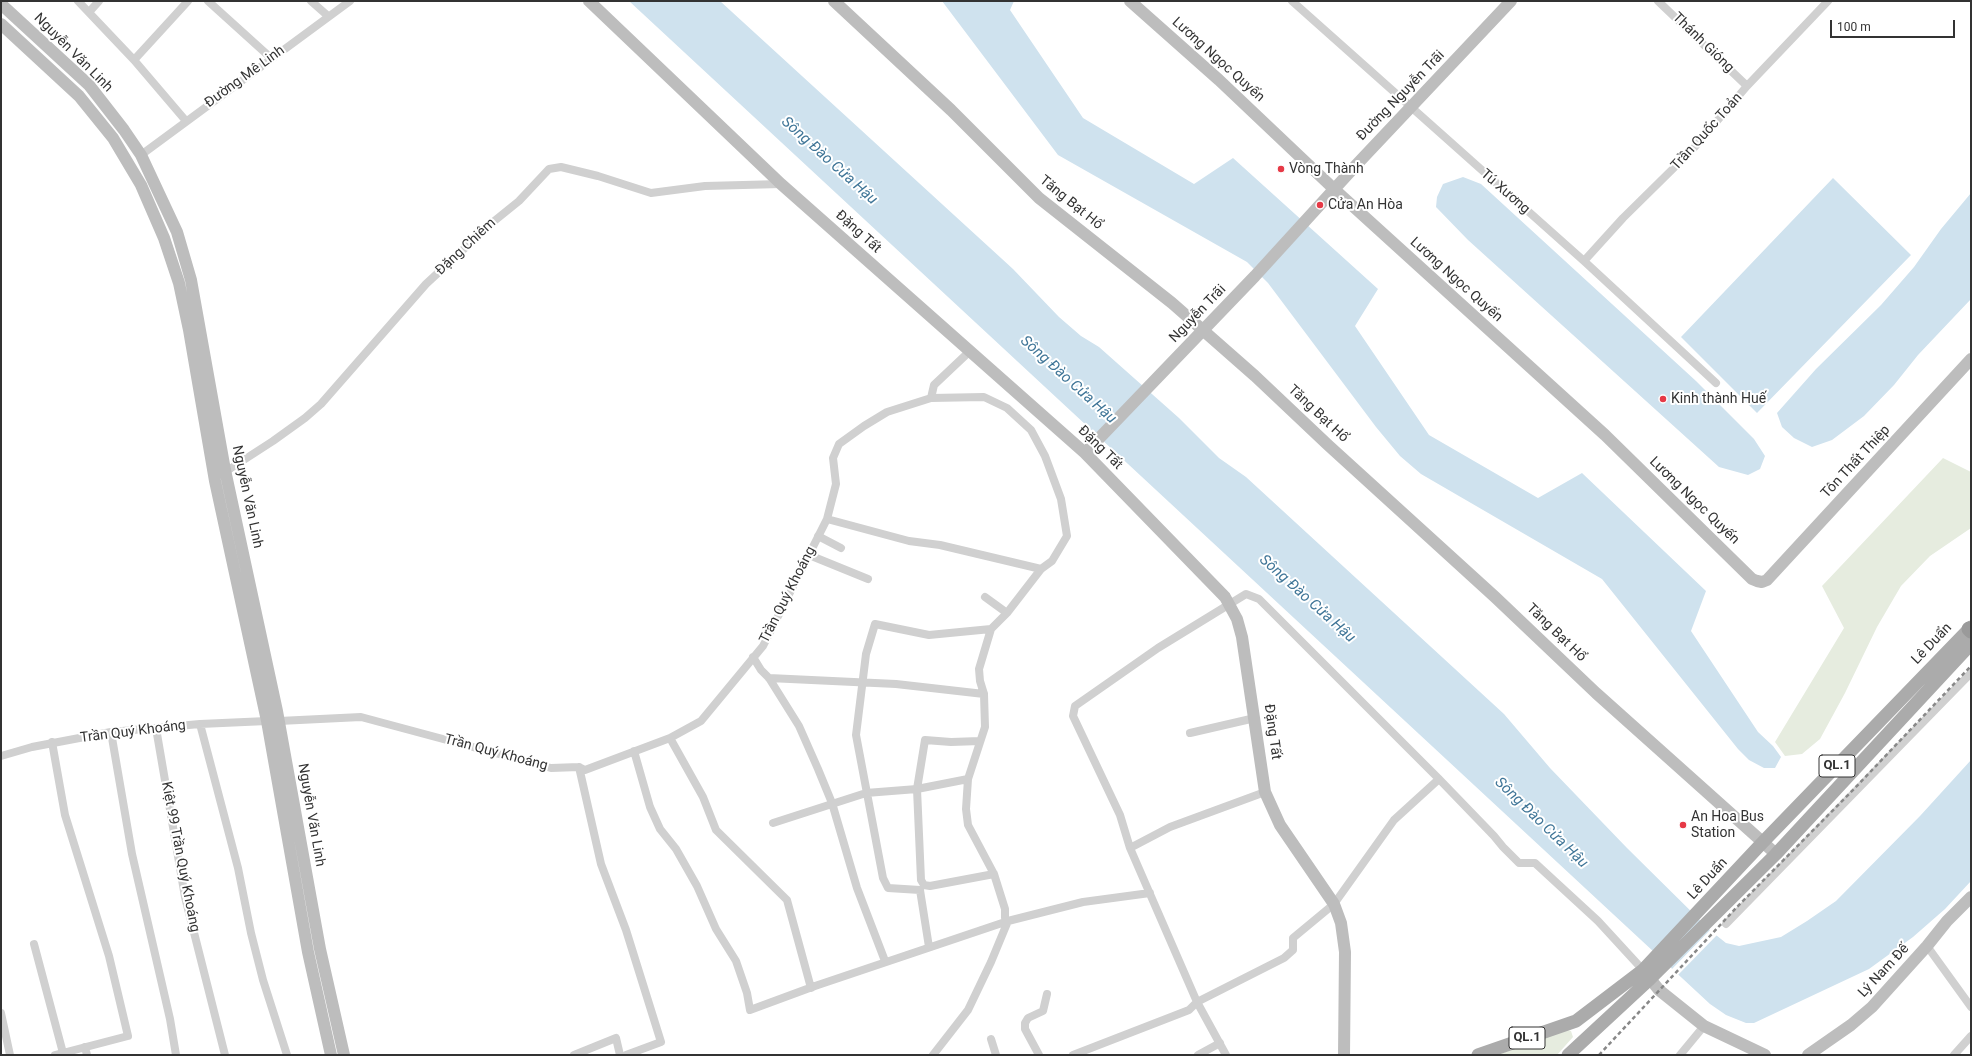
<!DOCTYPE html>
<meta charset="utf-8">
<style>
body{margin:0}
#map{position:relative;width:1972px;height:1056px;overflow:hidden;background:#fff;font-family:Roboto,sans-serif}
canvas{display:block}
.frame{position:absolute;inset:0;border:2px solid #333;pointer-events:none}
.scale{position:absolute;left:1830px;top:20px;width:125px;height:18px;box-sizing:border-box;border:2px solid #333;border-top:0;padding-left:5px;font-size:12px;line-height:14px;white-space:nowrap;color:#333;-webkit-text-stroke:3px #fff;paint-order:stroke}
</style>
<div id="map">
<canvas width="1972" height="1056"></canvas>
<div class="frame"></div>
<div class="scale">100 m</div>
</div>
<script>
const g = document.querySelector('canvas').getContext('2d');
g.lineJoin = 'round';
function fillPath(path, color) {
  g.fillStyle = color;
  g.fill(path, 'evenodd');
}
function shape(rows) {
  const path = new Path2D();
  for (const r of rows) {
    path.moveTo(r[0], r[1]);
    for (let i = 2; i < r.length; i += 2) path.lineTo(r[i], r[i + 1]);
  }
  return path;
}
function trace(path, color, width, dash) {
  g.strokeStyle = color;
  g.lineWidth = width;
  g.lineCap = dash ? 'butt' : 'round';
  g.setLineDash(dash || []);
  g.stroke(path);
}
function label(font, color, halo, rows, align = 'center') {
  g.font = font + ' Roboto,sans-serif';
  g.lineWidth = 4;
  g.setLineDash([]);
  g.textBaseline = 'middle';
  g.strokeStyle = halo;
  g.fillStyle = color;
  for (const [text, x, y, turn = 0] of rows) {
    g.save();
    g.translate(x, y);
    g.rotate((+turn || 0) * Math.PI / 180);
    g.textAlign = isNaN(turn) ? turn : align;
    if (halo) g.strokeText(text, 0, 0);
    g.fillText(text, 0, 0);
    g.restore();
  }
}
fillPath(shape([
 [1943,458,1971,472,1971,528,1930,556,1901,586,1877,627,1845,693,1820,739,1802,754,1785,756,1775,742,1844,628,1822,586],
 [1567,1030,1571,1031,1573,1037,1557,1055,1497,1055]
]), '#e6ecdf');
fillPath(shape([
 [629,1,720,1,1013,269,1059,317,1081,336,1099,347,1179,418,1219,458,1246,477,1504,714,1550,768,1627,848,1711,931,1726,943,1739,946,1781,937,1807,921,1836,901,1920,816,1971,760,1971,881,1945,909,1913,937,1869,969,1754,1023,1746,1023,1726,1015,1710,1004],
 [942,1,1014,1,1010,10,1083,118,1194,184,1233,158,1378,289,1355,326,1429,435,1538,498,1582,473,1706,591,1691,631,1758,732,1773,746,1781,757,1775,768,1764,768,1749,760,1738,749,1602,579,1421,474,1400,456,1376,427,1268,283,1247,262,1058,155],
 [1463,177,1481,184,1696,381,1754,439,1765,456,1760,469,1748,475,1719,467,1468,240,1436,207,1437,197,1443,184],
 [1833,178,1911,255,1757,413,1681,337],
 [1971,193,1971,299,1918,355,1894,385,1864,416,1832,440,1812,447,1794,438,1782,427,1777,413,1816,369,1881,305,1914,267,1941,229]
]), '#cfe2ee');
fillPath(shape([
 [1711,929,1718,934,1677,976,1671,970]
]), '#fff');
trace(shape([
 [78,1,134,60,186,121],
 [208,1,271,58],
 [311,1,328,16],
 [1292,1,1584,261,1716,383],
 [1658,1,1747,86],
 [90,11,99,1],
 [134,60,188,1],
 [141,155,350,1],
 [1584,261,1623,218,1693,149,1747,86,1828,1],
 [931,398,984,397,1007,408,1031,430,1045,456,1061,499,1067,536,1052,561,1041,569,1007,613,991,629,979,669,980,681,984,694,985,727,968,779,966,809,968,825,994,874,1005,909,1005,918,1008,921,991,962,968,1010,933,1055],
 [222,474,273,441,305,418,321,404,426,284,493,222,519,201,549,169,561,167,598,176,651,193,705,186,781,184],
 [827,519,909,541,940,545,1041,569],
 [818,536,841,548],
 [809,555,868,579],
 [985,597,1007,613],
 [753,657,761,670,769,678,799,726,818,769,832,803,857,888,885,961],
 [769,678,896,684,984,694],
 [279,721,361,717,551,768,579,767,585,770,670,738,701,721,763,646,827,519,836,484,833,458,839,444,864,426,887,412,931,398,934,385,970,351],
 [200,724,238,868,251,933,263,980,287,1055],
 [156,728,185,897,225,1055],
 [111,732,132,854,170,1019,176,1055],
 [1190,733,1255,718],
 [670,738,703,797,716,830,787,900,811,988],
 [980,741,951,742,925,740,917,789,921,880,924,885,930,886,994,874],
 [52,742,65,815,109,956,128,1036,55,1055],
 [634,751,650,807,660,829,676,849,697,886,716,929,736,961,747,993,750,1010,815,986,1008,921,1083,902,1150,893],
 [1,756,32,747,111,732,200,724,267,721],
 [579,767,601,864,626,930,661,1042,626,1055],
 [773,823,866,793,917,789,968,779],
 [1130,848,1170,827,1265,792],
 [1726,924,1971,673],
 [34,944,63,1053],
 [1927,946,1971,1007],
 [929,947,920,890,888,888,883,878,856,735,866,654,875,624,929,635,991,629],
 [1,1013,10,1055],
 [991,1039,996,1055],
 [85,1047,87,1055],
 [574,1055,616,1038,620,1055],
 [1039,1055,1025,1029,1025,1023,1028,1018,1043,1011,1047,994],
 [1073,1055,1189,1010,1197,1002,1284,958,1293,950,1293,938,1334,904,1394,820,1439,779],
 [1198,1055,1220,1043],
 [1226,1055,1197,1002,1130,848,1120,815,1073,716,1075,706,1158,648,1246,594,1259,599,1439,779,1494,836,1503,847,1519,863,1535,863,1598,921,1643,970],
 [1680,1055,1704,1026],
 [1954,1055,1971,1036]
]), '#d0d0d0', 8);
trace(shape([
 [589,1,781,184,1085,453,1225,597,1237,619,1242,637,1265,792,1280,825,1334,904,1341,923,1345,952,1344,1055],
 [834,1,951,110,1039,198,1172,303,1255,376,1328,445,1495,597,1596,693,1776,854],
 [1130,1,1219,80,1334,189,1605,435,1752,579,1757,581,1762,582,1767,580,1971,359],
 [1,4,89,85,124,130,141,155,177,232,191,280,225,470,277,711,320,949,344,1055],
 [1,24,79,96,113,138,141,185,164,238,179,283,189,330,215,481,267,721,308,952,331,1055],
 [1085,453,1255,276,1359,162,1511,1],
 [1644,971,1659,990,1704,1026,1765,1055],
 [1808,1055,1851,1025,1872,1007,1927,946,1947,921,1971,897]
]), '#bdbdbd', 12);
trace(shape([
 [1478,1055,1576,1021,1643,970,1763,842,1971,627],
 [1568,1055,1650,979,1776,854,1971,644]
]), '#ababab', 13);
trace(shape([
 [1969,629,1971,631]
]), '#9a9a9a', 15);
trace(shape([
 [1599,1055,1737,907,1854,789,1971,666]
]), '#888', 2.5, [4, 3]);
for (const [x, y, r, color] of [
 [1281,169,4,"#e63946"],
 [1320,205,4,"#e63946"],
 [1663,399,4,"#e63946"],
 [1683,825,4,"#e63946"]
]) {
  const dot = new Path2D();
  dot.arc(x, y, r, 0, 2 * Math.PI);
  g.fillStyle = color;
  g.fill(dot);
  trace(dot, '#fff', 1.5);
}
for (const [x, y, w] of [
 [1837,766,36],
 [1527,1038,36]
]) {
  const box = new Path2D();
  box.roundRect(x - w / 2, y - 11, w, 22, 3);
  g.fillStyle = '#fff';
  g.fill(box);
  trace(box, '#333', 1);
}
label('bold 13px', '#333', null, [
 ["QL.1",1837,766],
 ["QL.1",1527,1038]
]);
label('14px', '#333', '#fff', [
 ["Thánh Gióng",1703,43,44],
 ["Nguyễn Văn Linh",73,53,45],
 ["Lương Ngọc Quyến",1218,60,42],
 ["Đường Mê Linh",245,77,-36],
 ["Đường Nguyễn Trãi",1401,96,-46],
 ["Trần Quốc Toản",1707,132,-48],
 ["Tú Xương",1505,192,41],
 ["Tăng Bạt Hổ",1071,203,39],
 ["Đặng Tất",858,232,42],
 ["Đặng Chiêm",466,247,-43],
 ["Lương Ngọc Quyến",1456,280,42],
 ["Nguyễn Trãi",1198,314,-46],
 ["Tăng Bạt Hổ",1318,414,43],
 ["Đặng Tất",1100,448,44],
 ["Tôn Thất Thiệp",1856,462,-47],
 ["Nguyễn Văn Linh",247,497,78],
 ["Lương Ngọc Quyến",1694,501,44],
 ["Trần Quý Khoáng",788,595,-63],
 ["Tăng Bạt Hổ",1556,633,44],
 ["Lê Duẩn",1932,644,-46],
 ["Trần Quý Khoáng",133,732,-7],
 ["Đặng Tất",1272,732,82],
 ["Trần Quý Khoáng",496,753,15],
 ["Nguyễn Văn Linh",311,815,80],
 ["Kiệt 99 Trần Quý Khoáng",180,857,79],
 ["Lê Duẩn",1708,879,-47],
 ["Lý Nam Đế",1884,971,-47]
]);
label('14px', '#333', '#fff', [
 ["Vòng Thành",1289,169],
 ["Cửa An Hòa",1328,205],
 ["Kinh thành Huế",1671,399],
 ["An Hoa Bus",1691,817],
 ["Station",1691,833]
], 'left');
label('italic 15px', '#3f7597', '#fff', [
 ["Sông Đào Cửa Hậu",829,161,42],
 ["Sông Đào Cửa Hậu",1068,380,42],
 ["Sông Đào Cửa Hậu",1307,599,42],
 ["Sông Đào Cửa Hậu",1541,823,44]
]);
</script>
